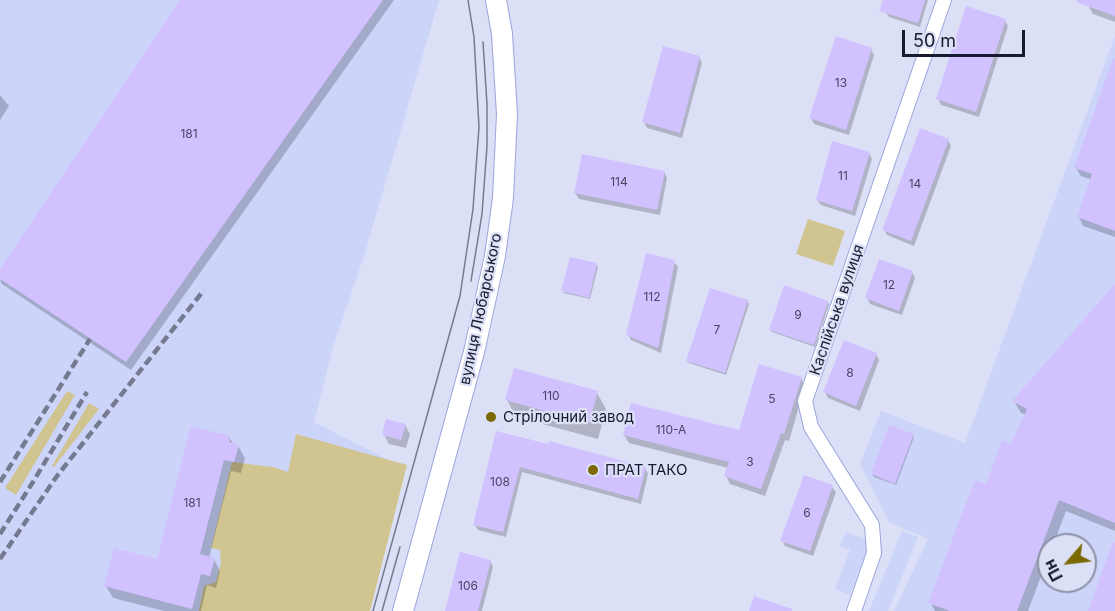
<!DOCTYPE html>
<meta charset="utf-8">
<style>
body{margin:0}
#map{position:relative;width:1115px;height:611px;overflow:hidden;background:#dbe0f7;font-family:Inter,sans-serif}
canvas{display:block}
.north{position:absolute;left:1037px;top:533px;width:60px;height:60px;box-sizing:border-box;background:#dbe0f7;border:2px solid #8d91a7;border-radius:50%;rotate:242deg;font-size:16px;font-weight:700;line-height:24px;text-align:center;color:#181b2f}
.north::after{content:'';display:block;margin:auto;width:21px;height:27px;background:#7c6800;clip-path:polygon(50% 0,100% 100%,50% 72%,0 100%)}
.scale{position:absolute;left:902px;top:30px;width:123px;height:27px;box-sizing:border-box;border:3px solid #181b2f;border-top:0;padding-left:8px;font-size:18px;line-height:21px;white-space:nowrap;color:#181b2f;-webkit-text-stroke:4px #dbe0f7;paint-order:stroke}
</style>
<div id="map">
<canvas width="1115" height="611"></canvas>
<div class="north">Пн</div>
<div class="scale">50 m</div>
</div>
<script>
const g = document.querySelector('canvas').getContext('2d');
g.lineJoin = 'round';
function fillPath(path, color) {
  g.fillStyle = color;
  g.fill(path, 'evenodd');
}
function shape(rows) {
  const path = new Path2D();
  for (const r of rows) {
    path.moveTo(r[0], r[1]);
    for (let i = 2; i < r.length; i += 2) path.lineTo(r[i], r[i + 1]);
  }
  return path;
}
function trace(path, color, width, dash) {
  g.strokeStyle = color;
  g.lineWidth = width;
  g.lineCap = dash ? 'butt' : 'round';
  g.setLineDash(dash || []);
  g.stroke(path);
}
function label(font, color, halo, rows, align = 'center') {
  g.font = font + ' Inter,sans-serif';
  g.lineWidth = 4.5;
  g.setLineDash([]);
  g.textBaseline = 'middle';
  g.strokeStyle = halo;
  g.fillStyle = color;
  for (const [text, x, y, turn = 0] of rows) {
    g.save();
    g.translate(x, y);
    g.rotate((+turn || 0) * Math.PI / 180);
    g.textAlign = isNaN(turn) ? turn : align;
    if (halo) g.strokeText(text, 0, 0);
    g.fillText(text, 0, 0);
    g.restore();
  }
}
fillPath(shape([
 [0,0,439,0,364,256,333,347,314,422,394,463,352,611,0,611],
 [1115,36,1115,611,894,611,928,539,889,522,860,464,881,411,965,443],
 [1049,545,1085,545,1085,581,1049,581],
 [902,531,918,537,888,611,869,611],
 [846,532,870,541,850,595,835,589,850,550,840,546]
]), '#ccd4fa');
fillPath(shape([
 [808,219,845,231,833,266,796,254],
 [67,391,75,395,16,495,5,488],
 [89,403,99,409,54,467,52,466],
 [296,434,407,465,370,611,199,611,204,586,216,582,221,563,220,550,211,548,232,462,273,467,288,472]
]), '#d0c490');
fillPath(shape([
 [181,0,394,0,131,370,2,284,0,280,0,271],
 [891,0,928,0,920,27,889,17,886,13],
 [1090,0,1115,0,1115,22,1093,14,1088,5],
 [1005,21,1008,26,979,117,941,105,938,99],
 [871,49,874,55,849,135,814,124,811,118],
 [699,57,702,63,682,138,647,128,644,122],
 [1115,59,1115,237,1083,226,1079,217,1092,180,1081,176,1076,168],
 [0,95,9,106,0,120],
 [948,140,951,146,914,246,887,235,884,230],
 [869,153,872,159,855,216,821,205,817,200],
 [664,172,667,178,660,215,579,199,575,193],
 [674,262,678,267,661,353,631,340,628,334],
 [596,265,598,267,590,299,564,293,563,291],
 [912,272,915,278,902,315,870,304,867,298],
 [1115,286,1115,531,1066,511,1053,545,1049,545,1049,555,1028,611,935,611,930,602,986,486,1012,445,1026,415,1021,413,1014,401],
 [747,301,749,304,726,375,689,363,688,361],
 [827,302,829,304,815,347,772,332,770,330],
 [876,354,879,360,860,411,828,398,825,392],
 [801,378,805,386,789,441,785,440,765,496,730,484,726,476,728,468,629,443,624,435,740,432],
 [597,393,606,409,598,439,516,417,507,400],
 [405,425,410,434,406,448,389,444,384,435],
 [497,432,645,468,648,474,641,504,522,472,506,537,478,530,474,524],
 [913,435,914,437,896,485,874,477,872,474],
 [229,437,234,445,238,446,245,458,241,473,231,471,209,558,214,559,220,571,216,588,207,585,201,611,164,611,113,598,106,586,158,560],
 [832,487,836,492,813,556,785,546,782,540],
 [490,561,493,567,482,611,447,611]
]), '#0003');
fillPath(shape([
 [180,0,383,0,126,362,0,279,0,269],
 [883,0,925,0,918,23,879,11],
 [1077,0,1115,0,1115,16,1076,2],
 [966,6,1006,19,976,112,936,99],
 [836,36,872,48,846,130,809,118],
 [663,46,700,56,680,133,642,122],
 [1113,59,1115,60,1115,231,1077,217,1092,174,1074,168],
 [920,128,949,139,911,241,882,230],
 [832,141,870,152,852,211,816,200],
 [582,154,665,171,657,210,574,193],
 [646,253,675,260,658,348,626,335],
 [570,257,597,263,589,298,561,291],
 [879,259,913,271,899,311,865,298],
 [1115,284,1115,523,1059,500,1017,611,950,611,928,603,975,480,986,484,1002,440,1011,444,1027,409,1012,401],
 [784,285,828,301,814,345,769,330],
 [710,288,748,300,725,373,686,361],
 [844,340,877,353,856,406,823,392],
 [759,364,802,377,784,434,781,433,761,489,724,476,729,462,623,435,631,403,739,430],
 [514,368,598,391,589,423,505,400],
 [386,419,406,424,401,440,382,435],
 [889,425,914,434,895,484,871,474],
 [191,426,230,436,229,442,239,445,234,462,224,460,200,554,215,558,210,576,201,574,192,609,104,586,114,548,157,559],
 [496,431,548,444,549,441,646,467,638,499,520,467,503,532,473,525],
 [804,475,833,485,810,551,780,541],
 [1113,542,1115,543,1115,611,1088,611],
 [460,552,491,560,478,611,445,611],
 [754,596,792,609,792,611,749,611]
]), '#d1c2ff');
const street = shape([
 [854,611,874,553,872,525,811,427,805,401,944,0]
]);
const secondary = shape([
 [403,611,474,352,495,256,503,198,507,114,502,34,496,0]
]);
trace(street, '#9ba5db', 16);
trace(secondary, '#9ba5db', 22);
trace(street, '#fff', 14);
trace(secondary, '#fff', 20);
trace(shape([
 [471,281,482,214,487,146,487,104,483,42],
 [373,611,460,296,467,249,473,209,479,127,474,37,468,0],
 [382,611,400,547]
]), '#767a90', 1.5);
trace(shape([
 [0,482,90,339],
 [0,534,33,482,87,392],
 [0,559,57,476,204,290]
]), '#767a90', 4.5, [9, 4.5]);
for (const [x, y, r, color] of [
 [491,417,6,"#7c6800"],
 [593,470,6,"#7c6800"]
]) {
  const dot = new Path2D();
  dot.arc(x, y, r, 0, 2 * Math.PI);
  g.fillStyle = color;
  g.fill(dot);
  trace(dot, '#dbe0f7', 2);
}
label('12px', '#464563', null, [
 ["13",841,83],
 ["181",189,134],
 ["11",843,176],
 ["114",619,182],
 ["14",915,184],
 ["12",889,285],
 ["112",652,297],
 ["9",798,315],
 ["7",717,330],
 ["8",850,373],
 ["110",551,396],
 ["5",772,399],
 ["110-А",671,430],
 ["3",750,462],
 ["108",500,482],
 ["181",192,503],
 ["6",807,513],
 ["106",468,586]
]);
label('15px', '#181b2f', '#dbe0f7', [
 ["вулиця Любарського",481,309,-78],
 ["Каспійська вулиця",837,310,-71]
]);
label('15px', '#181b2f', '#dbe0f7', [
 ["Стрілочний завод",503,417],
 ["ПРАТ ТАКО",605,470]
], 'left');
</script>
